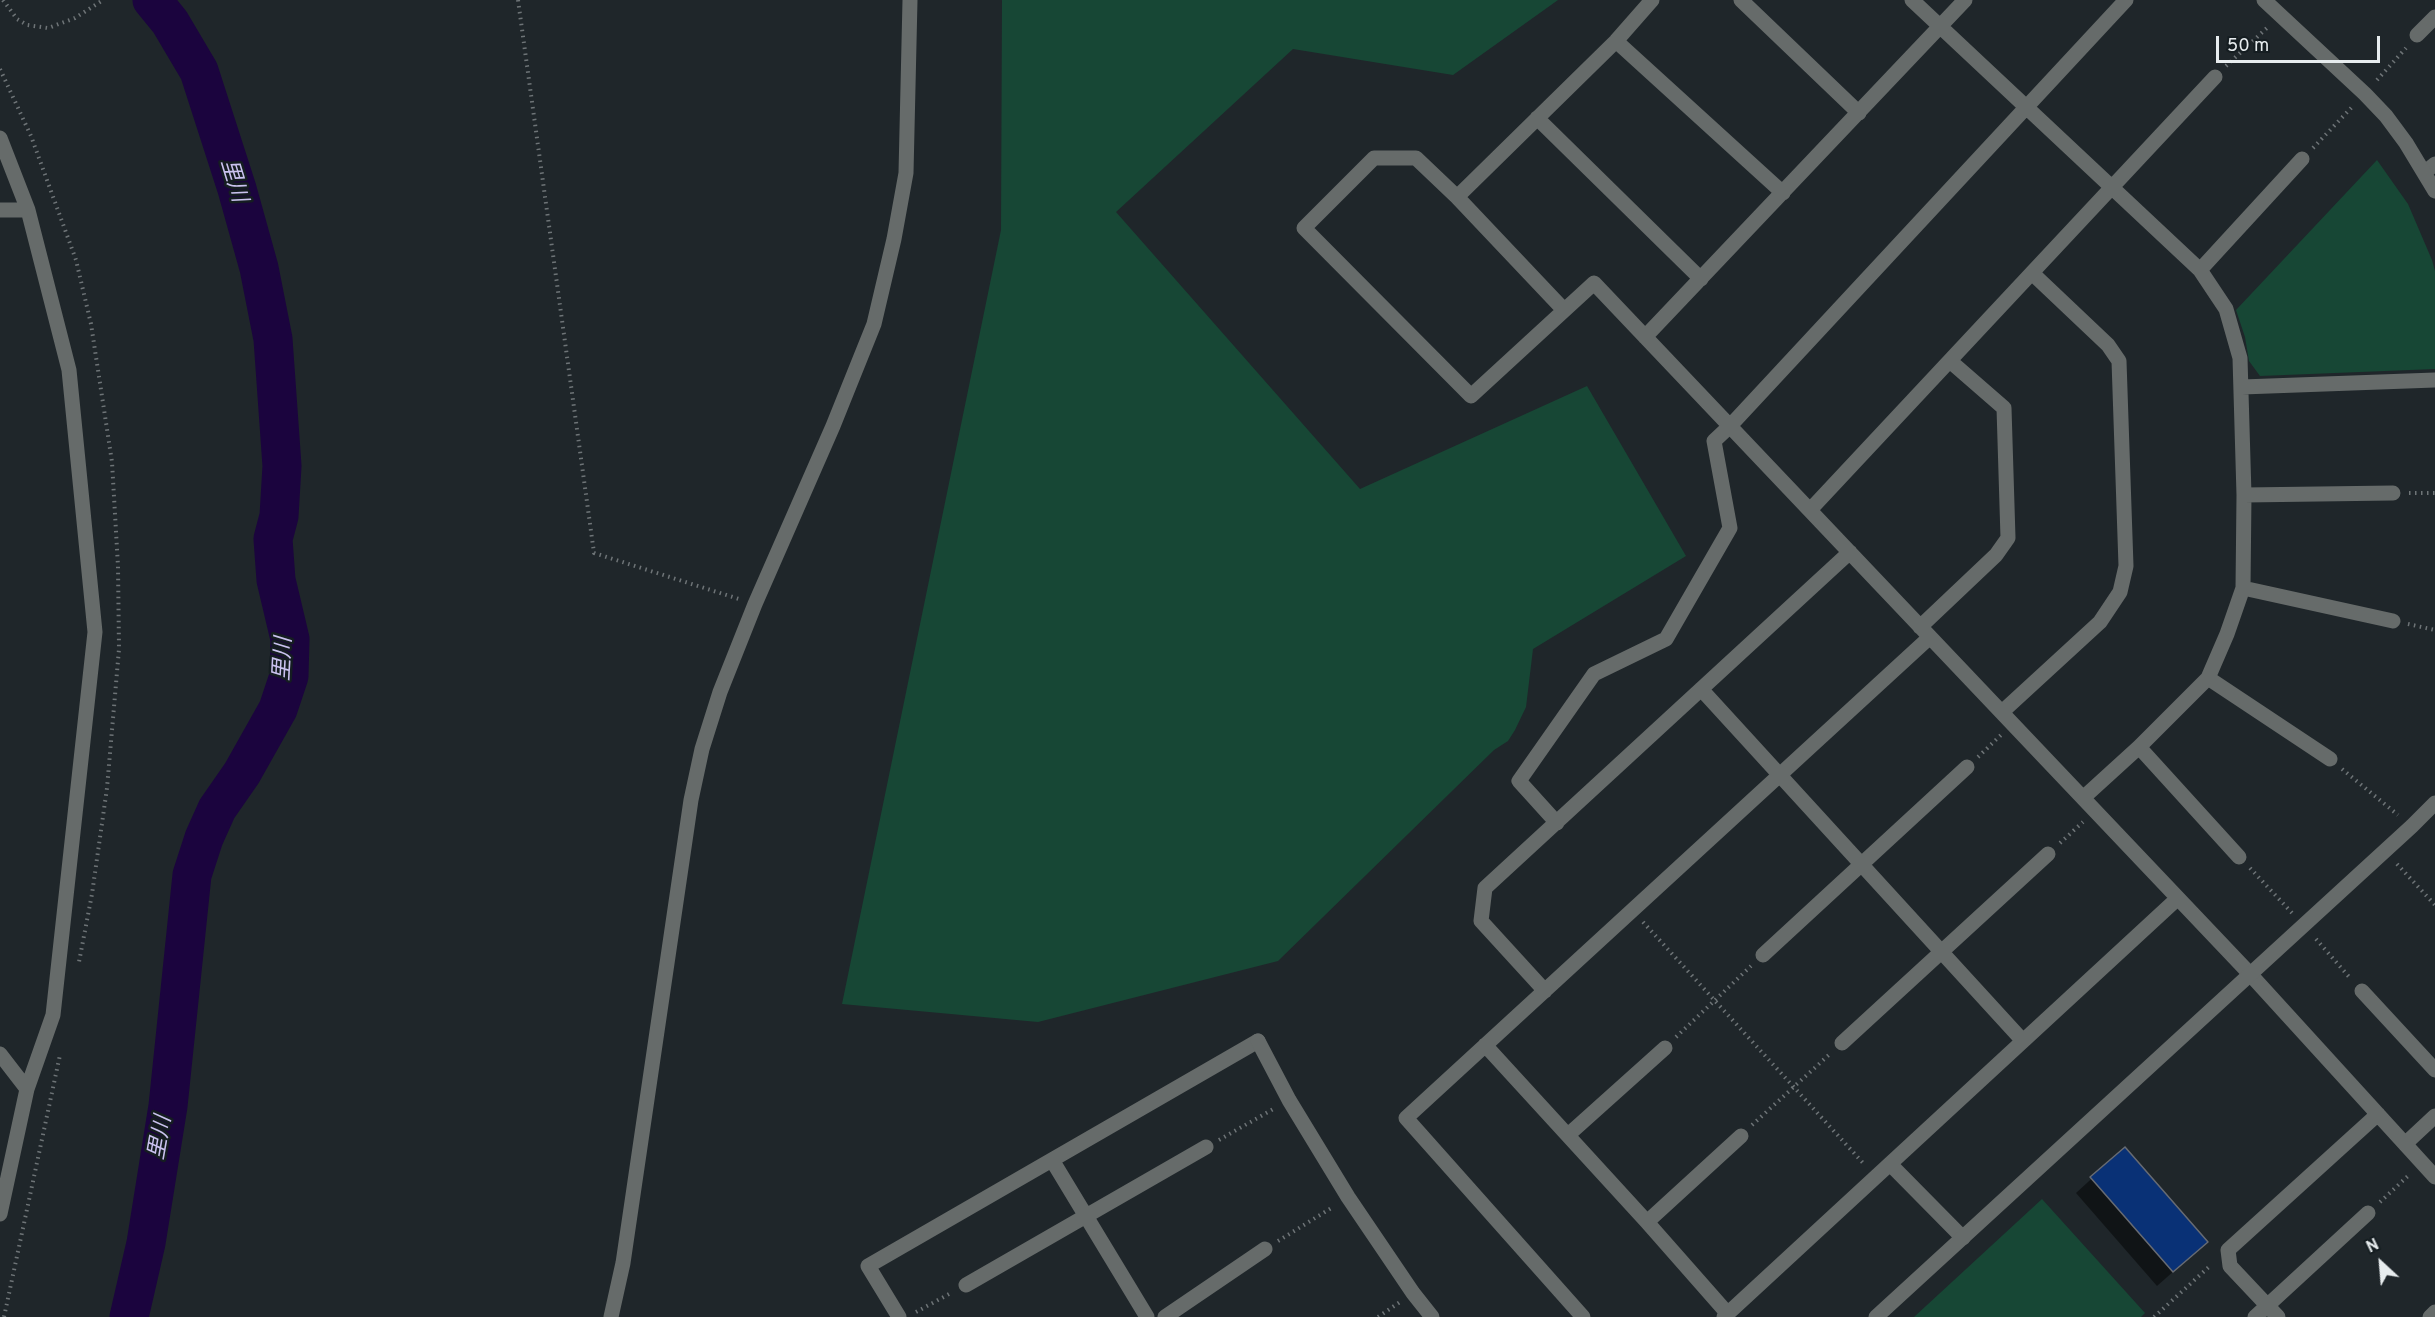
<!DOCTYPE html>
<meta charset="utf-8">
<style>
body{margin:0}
#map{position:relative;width:2435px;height:1317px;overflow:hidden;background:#1f262a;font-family:Overpass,sans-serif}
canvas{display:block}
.north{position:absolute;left:2351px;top:1233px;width:60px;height:60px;-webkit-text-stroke:4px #151d21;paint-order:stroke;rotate:334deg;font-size:16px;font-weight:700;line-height:24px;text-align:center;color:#e7ecee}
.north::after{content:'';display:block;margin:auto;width:21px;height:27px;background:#e7ecee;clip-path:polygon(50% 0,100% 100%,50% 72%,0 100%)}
.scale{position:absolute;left:2216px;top:36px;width:164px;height:27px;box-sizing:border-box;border:3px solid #e7ecee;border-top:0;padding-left:8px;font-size:18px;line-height:21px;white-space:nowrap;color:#e7ecee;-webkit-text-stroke:4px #151d21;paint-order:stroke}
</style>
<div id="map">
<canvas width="2435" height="1317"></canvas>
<div class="north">N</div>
<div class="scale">50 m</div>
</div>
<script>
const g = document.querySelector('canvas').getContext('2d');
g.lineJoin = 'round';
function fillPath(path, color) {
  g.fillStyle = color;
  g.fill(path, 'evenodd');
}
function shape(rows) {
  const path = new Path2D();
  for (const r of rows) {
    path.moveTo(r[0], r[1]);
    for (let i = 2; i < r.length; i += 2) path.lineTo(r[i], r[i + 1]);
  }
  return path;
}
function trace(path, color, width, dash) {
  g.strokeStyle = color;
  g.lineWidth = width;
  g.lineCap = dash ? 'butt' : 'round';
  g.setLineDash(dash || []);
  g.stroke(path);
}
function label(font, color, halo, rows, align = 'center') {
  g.font = font + ' Overpass,"Noto Sans JP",sans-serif';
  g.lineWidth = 5;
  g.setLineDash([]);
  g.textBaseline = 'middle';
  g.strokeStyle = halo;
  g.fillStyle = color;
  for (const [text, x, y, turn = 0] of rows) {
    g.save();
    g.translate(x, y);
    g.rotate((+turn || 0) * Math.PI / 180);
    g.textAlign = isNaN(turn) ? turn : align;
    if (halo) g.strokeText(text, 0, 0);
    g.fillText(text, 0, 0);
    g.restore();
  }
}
fillPath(shape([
 [1002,0,1558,0,1453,75,1293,49,1116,212,1360,489,1587,386,1686,556,1533,649,1526,707,1515,730,1508,741,1494,750,1278,961,1038,1022,842,1004,1001,230],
 [2377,160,2408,204,2432,260,2435,271,2435,369,2260,376,2249,361,2245,337,2236,310],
 [2042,1199,2145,1313,2141,1317,1914,1317]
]), '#174735');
fillPath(shape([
 [2124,1149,2191,1256,2157,1286,2076,1193]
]), '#0007');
trace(shape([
 [129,1317,146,1243,168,1106,192,875,204,838,217,809,242,773,278,709,289,676,290,639,276,580,273,539,279,516,282,466,273,339,259,268,237,189,199,71,170,22,152,0]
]), '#1b043e', 39);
const building = shape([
 [2125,1147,2208,1242,2173,1272,2090,1177,2125,1147]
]);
fillPath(building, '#093176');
trace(building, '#676b73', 1.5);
trace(shape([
 [3,0,17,19,27,25,48,28,75,18,103,0],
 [518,0,594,553,739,599],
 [2226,66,2269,26],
 [0,69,31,136,76,260,91,324,112,462,118,566,119,649,107,788,92,894,79,962],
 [2377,80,2406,48],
 [2313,148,2353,106],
 [2409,493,2435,493],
 [2408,624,2435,630],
 [1978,757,2001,735],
 [2342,769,2398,815],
 [2060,843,2083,822],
 [2397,864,2435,905],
 [2250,868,2292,913],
 [1643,922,1864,1164],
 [2316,939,2350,978],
 [1676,1037,1751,966],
 [1752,1125,1831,1053],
 [1219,1140,1275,1108],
 [2380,1202,2409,1175],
 [1278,1241,1333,1207],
 [916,1312,951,1293],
 [4,1317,60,1055],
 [1378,1317,1400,1302],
 [2154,1317,2211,1265]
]), '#6e7477', 4, [1.5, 4.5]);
trace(shape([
 [1741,0,1859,113],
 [1912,0,2200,270,2226,309,2240,358,2244,495,2243,588,2227,634,2208,678,2139,747,2083,798],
 [2417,35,2435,17],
 [1616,41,1783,193],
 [1537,118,1701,279],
 [0,138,28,210,69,370,95,632,53,1015,27,1089,0,1214],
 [2425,172,2435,164],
 [1457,197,1616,41,1652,0],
 [0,210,28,210],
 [2200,270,2302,159],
 [1563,309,1457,197,1416,158,1374,158,1304,228,1471,396,1594,283,2250,974,2435,1177],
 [1645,337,1965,0],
 [2242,387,2435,380],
 [2244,495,2393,493],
 [1810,510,2215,77],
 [2243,588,2393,621],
 [1920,627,1996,555,2008,538,2004,408,1950,361],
 [2208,678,2330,759],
 [1701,689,2023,1041],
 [2002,712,2100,622,2120,592,2126,566,2119,361,2108,345,2032,273],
 [2139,747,2239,857],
 [1557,823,1519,781,1594,674,1666,639,1730,528,1714,441,1730,426,2126,0],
 [1763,955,1967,767],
 [1545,991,1481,921,1485,888,1850,552],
 [2362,991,2435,1070],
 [1842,1043,2048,854],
 [1485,1045,1647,1222,1728,1314],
 [0,1054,27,1089],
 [1568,1135,1665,1048],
 [2405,1144,2435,1116],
 [1052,1160,1147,1317],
 [1890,1164,1963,1238],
 [1647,1222,1741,1136],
 [966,1285,1206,1147],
 [899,1317,868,1266,1258,1041],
 [1165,1317,1265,1249],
 [1583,1317,1406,1118,1930,637],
 [1724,1317,2178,898],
 [2255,1317,2368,1213],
 [2278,1317,2230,1266,2228,1250,2378,1114],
 [2430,1317,2435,1312]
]), '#666b6a', 15);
trace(shape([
 [2264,0,2365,94,2386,116,2406,143,2435,191],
 [1258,1041,1289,1100,1348,1197,1413,1293,1432,1317],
 [611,1317,623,1263,691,800,702,749,720,692,755,604,833,426,874,324,894,239,906,173,910,0],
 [1876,1317,2412,826,2435,803]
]), '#666b6a', 15);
label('italic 22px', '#cac2ef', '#151d21', [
 ["里川",232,181,73],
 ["里川",285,659,-87],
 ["里川",162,1138,-80]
]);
</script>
